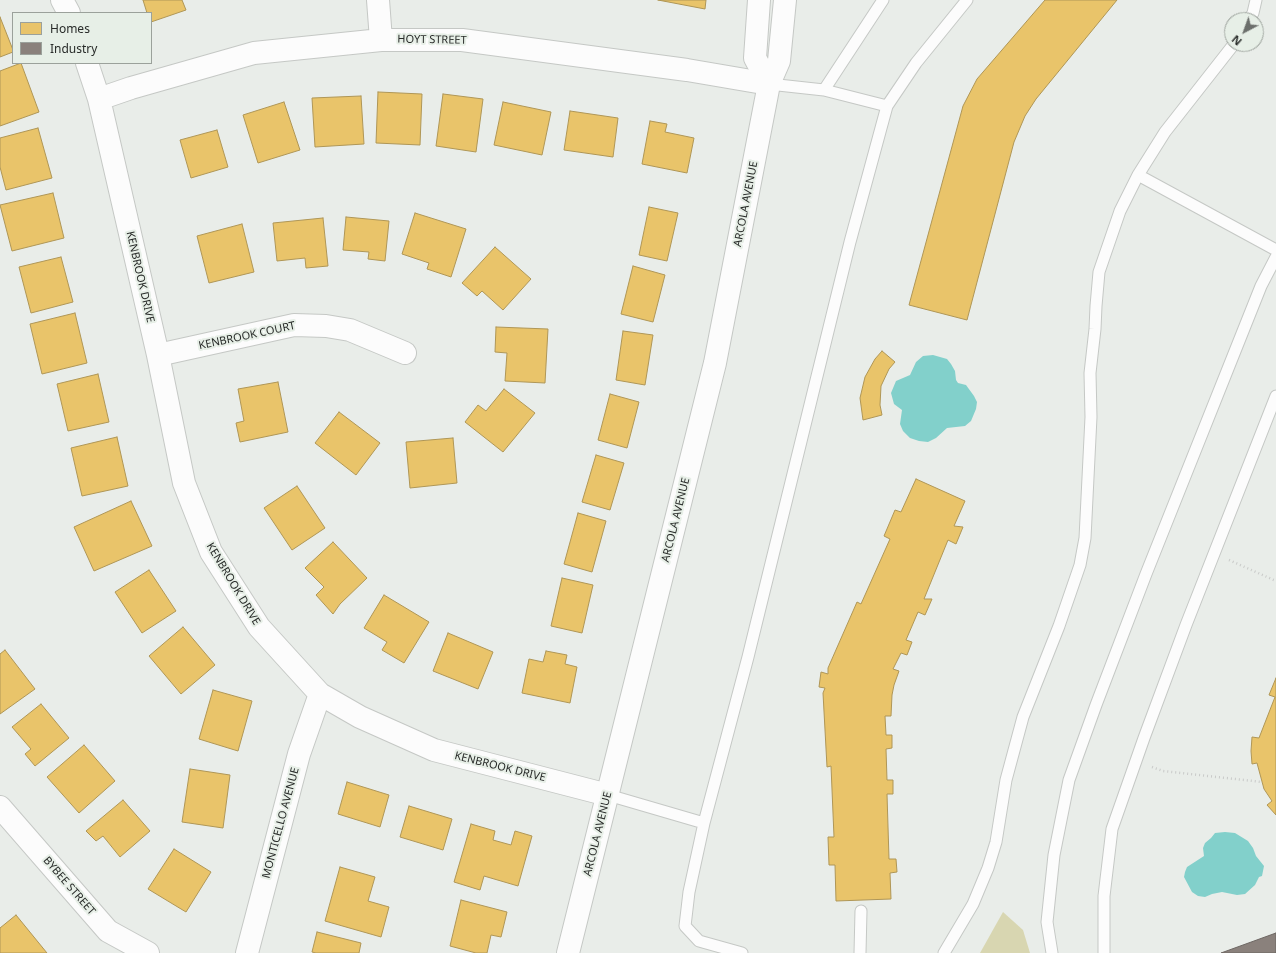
<!DOCTYPE html>
<style>
body{margin:0}
#map{position:relative;width:1276px;height:953px;overflow:hidden;background:#e9ede9;font-family:"Noto Sans",sans-serif}
canvas{display:block}
.legend{position:absolute;left:12px;top:12px;width:140px;height:52px;box-sizing:border-box;background:#e7efe7;border:1px solid #9ba19b;margin:0;padding:5px 7px;list-style:none;font-size:12px;color:#282b29}
.legend li{display:flex;align-items:center;gap:8px;height:20px}
.legend b{width:20px;border:1px solid #9ba19b}
.north{position:absolute;left:1224px;top:12px;width:40px;height:40px;box-sizing:border-box;background:#e7efe7;border:1px solid #9ba19b;border-radius:50%;rotate:221deg;font-size:11px;font-weight:700;line-height:16px;text-align:center;color:#282b29}
.north::after{content:'';display:block;margin:auto;width:14px;height:18px;background:#6c6f6c;clip-path:polygon(50% 0,100% 100%,50% 72%,0 100%)}
</style>
<div id="map">
<canvas width="1276" height="953"></canvas>
<ul class="legend">
<li><b style="height:11px;background:#e9c46a"></b>Homes</li>
<li><b style="height:11px;background:#8a817c"></b>Industry</li>
</ul>
<div class="north">N</div>
</div>
<script>
const g = document.querySelector('canvas').getContext('2d');
g.lineJoin = 'round';
function fillPath(path, color) {
  g.fillStyle = color;
  g.fill(path, 'evenodd');
}
function shape(rows) {
  const path = new Path2D();
  for (const r of rows) {
    path.moveTo(r[0], r[1]);
    for (let i = 2; i < r.length; i += 2) path.lineTo(r[i], r[i + 1]);
  }
  return path;
}
function trace(path, color, width, dash) {
  g.strokeStyle = color;
  g.lineWidth = width;
  g.lineCap = dash ? 'butt' : 'round';
  g.setLineDash(dash || []);
  g.stroke(path);
}
function label(font, color, halo, rows, align = 'center') {
  g.font = font + ' "Noto Sans",sans-serif';
  g.lineWidth = 4;
  g.setLineDash([]);
  g.textBaseline = 'middle';
  g.strokeStyle = halo;
  g.fillStyle = color;
  for (const [text, x, y, turn = 0] of rows) {
    g.save();
    g.translate(x, y);
    g.rotate((+turn || 0) * Math.PI / 180);
    g.textAlign = isNaN(turn) ? turn : align;
    if (halo) g.strokeText(text, 0, 0);
    g.fillText(text, 0, 0);
    g.restore();
  }
}
fillPath(shape([
 [1003,912,1023,930,1030,953,980,953]
]), '#d8d6b1');
fillPath(shape([
 [933,355,947,359,951,364,955,371,956,380,958,383,966,385,974,396,977,402,976,409,971,421,965,426,947,428,936,438,928,442,919,441,910,438,903,431,900,424,902,410,894,404,891,393,896,381,910,375,916,362,923,356],
 [1225,832,1235,833,1248,841,1253,848,1256,856,1264,866,1262,876,1259,877,1255,885,1245,894,1237,895,1222,892,1212,894,1205,897,1198,896,1192,892,1184,877,1185,872,1187,867,1204,856,1203,848,1205,843,1211,838,1215,833]
]), '#82d0cb');
const homes = shape([
 [143,0,182,0,186,10,151,22,151,13,147,13,143,0],
 [658,0,706,0,705,9,658,0],
 [1045,0,1117,0,1036,99,1025,116,1014,142,967,320,909,305,963,106,977,79,1045,0],
 [0,17,13,50,13,52,0,57,0,17],
 [21,63,39,112,0,126,0,71,21,63],
 [378,92,422,94,420,145,376,143,378,92],
 [443,94,483,99,476,152,436,146,443,94],
 [361,96,364,144,315,147,312,98,361,96],
 [284,102,300,150,258,163,243,115,284,102],
 [503,102,551,112,542,155,494,145,503,102],
 [570,111,618,118,613,157,564,150,570,111],
 [650,121,667,124,665,132,694,138,687,173,642,164,650,121],
 [38,128,52,178,6,190,0,167,0,138,38,128],
 [217,130,228,167,191,178,180,140,217,130],
 [53,193,64,238,12,251,0,205,53,193],
 [649,207,678,213,667,261,639,255,649,207],
 [415,213,466,229,451,277,427,269,429,263,402,254,415,213],
 [346,217,389,221,385,261,368,259,369,252,343,250,346,217],
 [323,218,328,266,306,268,305,258,277,261,273,223,323,218],
 [242,224,254,272,209,283,197,236,242,224],
 [495,247,531,279,503,310,482,291,477,296,462,283,495,247],
 [61,257,73,302,31,313,19,267,61,257],
 [633,266,665,275,653,322,621,314,633,266],
 [75,313,87,363,42,374,30,324,75,313],
 [496,327,548,329,545,383,505,381,507,353,495,352,496,327],
 [623,331,653,335,645,385,616,380,623,331],
 [882,351,895,362,889,369,881,386,880,405,882,415,863,420,860,398,865,377,875,359,882,351],
 [98,374,109,422,68,431,57,384,98,374],
 [278,382,288,432,240,442,236,423,244,421,238,389,278,382],
 [504,389,535,413,503,452,465,422,478,405,486,411,504,389],
 [610,394,639,402,627,448,598,440,610,394],
 [339,412,380,443,356,475,315,443,339,412],
 [117,437,128,486,82,496,71,448,117,437],
 [453,438,457,483,410,488,406,442,453,438],
 [596,455,624,463,610,510,582,502,596,455],
 [916,479,965,501,954,526,963,527,956,544,948,540,924,599,932,599,925,615,918,612,906,640,912,642,907,655,901,653,893,669,899,671,894,685,892,695,891,716,885,716,886,735,892,735,892,748,886,749,887,780,893,780,893,794,887,794,889,859,896,859,897,872,890,873,891,899,836,901,835,865,829,865,828,837,834,837,831,766,827,767,823,693,825,688,819,687,821,672,828,674,828,668,857,602,861,604,890,539,884,536,895,510,901,512,916,479],
 [297,486,325,528,292,550,264,508,297,486],
 [131,501,152,546,94,571,74,527,131,501],
 [578,513,606,521,592,572,564,564,578,513],
 [333,542,367,578,340,604,333,614,316,595,324,587,305,568,333,542],
 [149,570,176,611,142,633,115,592,149,570],
 [562,578,593,585,582,633,551,626,562,578],
 [384,595,429,622,404,663,382,650,387,642,364,628,384,595],
 [183,627,215,665,181,694,149,656,183,627],
 [448,633,493,652,478,689,433,671,448,633],
 [5,650,35,689,0,714,0,654,5,650],
 [546,651,567,655,565,664,577,667,570,703,522,693,529,659,543,662,546,651],
 [1276,678,1276,815,1267,805,1272,801,1264,789,1257,763,1252,764,1251,751,1252,737,1259,738,1275,697,1269,695,1276,678],
 [213,690,252,701,238,751,199,739,213,690],
 [41,704,69,738,35,766,25,754,31,749,12,727,41,704],
 [84,745,115,781,79,813,47,777,84,745],
 [190,769,230,775,223,828,182,822,190,769],
 [347,782,389,795,380,827,338,814,347,782],
 [123,800,150,831,120,857,103,836,96,841,86,831,123,800],
 [409,806,452,819,443,850,400,837,409,806],
 [471,824,495,831,493,840,511,845,515,831,532,836,518,886,484,876,480,890,454,882,471,824],
 [174,849,211,872,186,912,148,889,174,849],
 [340,867,375,877,368,901,389,907,381,937,325,921,340,867],
 [461,900,507,912,501,937,491,935,487,953,476,953,450,946,461,900],
 [16,915,47,953,0,953,0,928,16,915],
 [317,932,361,943,359,953,316,953,312,952,317,932]
]);
fillPath(homes, '#e9c46a');
trace(homes, '#af9656', 1);
const industry = shape([
 [1276,933,1276,953,1221,953,1276,933]
]);
fillPath(industry, '#8a817c');
trace(industry, '#6d6763', 1);
const lane = shape([
 [1249,20,1253,13,1256,0],
 [769,84,824,90,887,106,916,63,967,0],
 [824,90,883,0],
 [1138,175,1276,250],
 [608,795,704,823],
 [742,953,699,941,685,926,689,892,704,823,748,657,850,242,887,106],
 [860,953,861,911],
 [944,953,973,904,988,868,996,842,1006,780,1023,717,1059,626,1080,565,1085,538,1091,417,1090,373,1095,329,1096,306,1099,272,1120,211,1138,175,1165,132,1234,44],
 [1052,953,1047,922,1054,855,1069,780,1096,705,1146,574,1261,286,1276,257],
 [1104,953,1104,896,1112,829,1144,738,1186,625,1276,396]
]);
const street = shape([
 [62,0,69,13],
 [378,0,381,40],
 [87,63,99,99,158,355,184,483,211,552,259,627,320,694,360,717,434,750,608,795],
 [99,99,131,88,254,53,381,40,462,40,687,70,769,84],
 [158,355,294,325,326,326,350,330,405,353],
 [0,807,108,931,148,953],
 [247,953,299,754,320,694]
]);
const secondary = shape([
 [759,0,755,58,769,84],
 [568,953,715,363,769,84,779,61,785,0]
]);
trace(lane, '#c5c8c5', 13);
trace(street, '#c5c8c5', 24);
trace(secondary, '#c5c8c5', 24);
trace(shape([
 [1229,560,1276,581],
 [1152,767,1163,771,1262,782]
]), '#c9cac9', 2.5, [1, 3]);
trace(lane, '#fcfcfc', 11);
trace(street, '#fcfcfc', 22);
trace(secondary, '#fcfcfc', 22);
label('11px', '#282b29', '#e7efe7', [
 ["HOYT STREET",432,40,1],
 ["ARCOLA AVENUE",746,204,-79],
 ["KENBROOK DRIVE",140,277,77],
 ["KENBROOK COURT",247,336,-12],
 ["ARCOLA AVENUE",676,520,-76],
 ["KENBROOK DRIVE",233,584,59],
 ["KENBROOK DRIVE",500,767,14],
 ["MONTICELLO AVENUE",281,823,-75],
 ["ARCOLA AVENUE",598,834,-76],
 ["BYBEE STREET",69,886,49]
]);
</script>
